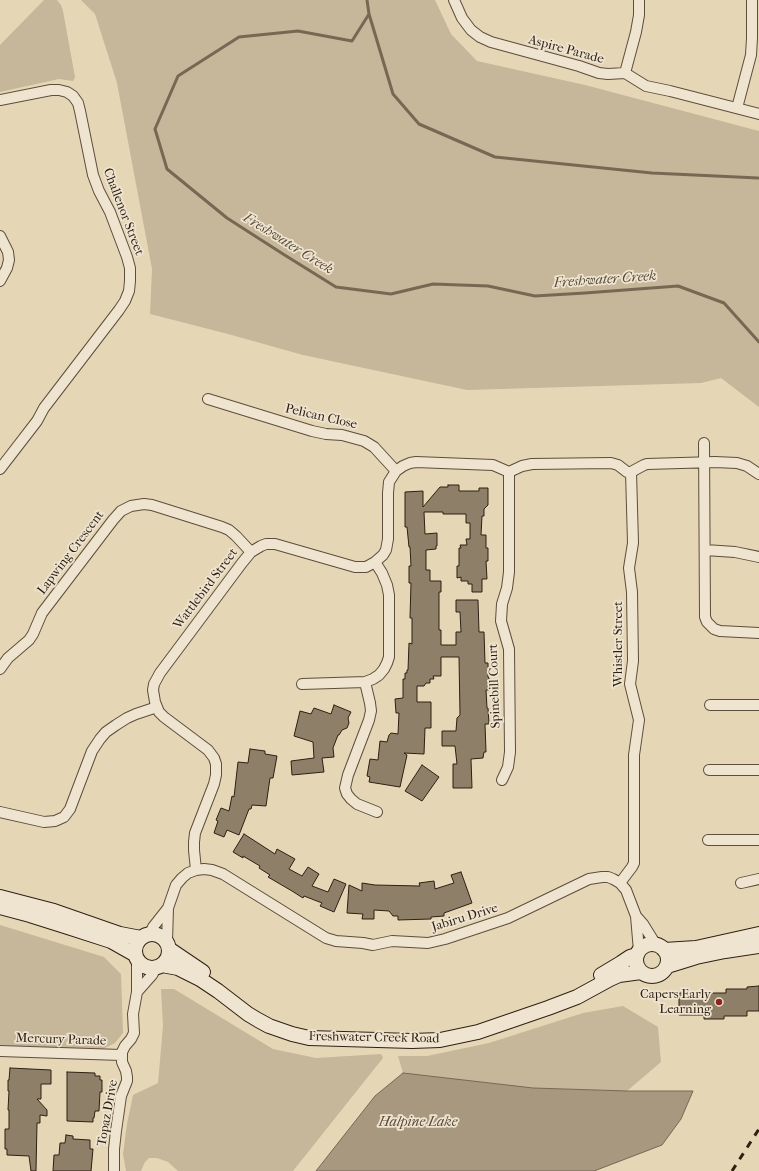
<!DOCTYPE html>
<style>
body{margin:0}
canvas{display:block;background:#e5d6b6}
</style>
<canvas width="759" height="1171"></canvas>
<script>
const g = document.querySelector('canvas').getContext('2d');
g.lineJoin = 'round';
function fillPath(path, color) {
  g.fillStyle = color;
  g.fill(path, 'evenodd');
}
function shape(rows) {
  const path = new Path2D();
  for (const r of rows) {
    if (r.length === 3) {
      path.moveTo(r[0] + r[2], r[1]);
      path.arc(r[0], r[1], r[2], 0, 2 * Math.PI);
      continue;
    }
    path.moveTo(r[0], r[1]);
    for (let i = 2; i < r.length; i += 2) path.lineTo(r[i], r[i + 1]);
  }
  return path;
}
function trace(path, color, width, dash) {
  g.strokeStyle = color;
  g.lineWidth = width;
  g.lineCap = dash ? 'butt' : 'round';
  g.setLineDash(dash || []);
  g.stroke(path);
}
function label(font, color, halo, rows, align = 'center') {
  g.font = font + ' "IM FELL French Canon",serif';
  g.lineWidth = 3.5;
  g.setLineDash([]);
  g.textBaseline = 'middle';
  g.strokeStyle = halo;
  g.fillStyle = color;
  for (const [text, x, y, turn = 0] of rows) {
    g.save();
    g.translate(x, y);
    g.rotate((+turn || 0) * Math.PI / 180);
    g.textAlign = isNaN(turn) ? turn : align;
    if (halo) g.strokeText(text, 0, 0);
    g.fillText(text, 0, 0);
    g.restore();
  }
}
fillPath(shape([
 [44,0,57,0,61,5,63,11,75,77,73,81,59,79,0,92,0,45],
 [81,0,435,0,451,34,477,61,585,85,759,131,759,407,721,378,701,383,467,390,303,355,228,334,150,314,152,269,117,83,95,14],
 [0,925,104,957,121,974,123,1033,115,1043,101,1050,0,1045],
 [161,989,174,989,273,1049,316,1058,381,1054,383,1058,293,1171,178,1171,168,1162,157,1158,149,1158,145,1162,141,1171,126,1171,123,1154,127,1124,133,1095,158,1083,163,1026],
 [623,1006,658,1027,661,1062,627,1091,533,1088,403,1073,398,1056,427,1056,489,1043,583,1013]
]), '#c6b79a');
const water = shape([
 [403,1073,533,1088,627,1091,693,1091,681,1119,662,1145,594,1171,316,1171,375,1096,403,1073]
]);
fillPath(water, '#a7987f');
trace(water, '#776854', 1);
trace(shape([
 [367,0,369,14,393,94,419,124,495,157,652,173,758,178],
 [369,14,352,41,298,31,239,37,178,76,155,129,167,169,227,218,283,254,336,287,391,294,433,284,488,286,535,296,585,293,678,286,724,303,759,342]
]), '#776854', 3);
const building = shape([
 [448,485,459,485,459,491,479,491,479,488,488,488,488,505,484,509,484,516,482,516,481,535,486,535,486,548,488,548,488,561,486,561,487,579,482,579,482,592,472,592,472,584,468,584,468,581,461,581,461,577,457,578,457,566,459,566,459,548,461,548,460,545,467,545,466,539,470,539,470,523,466,523,466,514,443,514,443,512,424,512,425,534,437,533,437,546,436,546,436,549,426,550,426,570,430,570,430,581,441,581,441,592,439,592,439,630,441,630,441,645,456,645,456,632,461,632,460,612,456,612,456,600,478,600,479,632,484,632,485,663,488,663,488,677,489,678,489,690,486,690,487,708,488,708,489,724,485,724,486,752,484,752,483,758,471,759,472,788,453,788,453,764,457,764,455,746,442,746,442,731,456,731,457,718,460,715,459,657,441,657,441,676,433,676,434,679,430,679,430,683,426,683,424,686,417,686,417,702,431,702,431,728,425,728,424,754,404,753,407,755,400,787,369,782,370,777,367,776,370,759,378,760,380,741,387,742,389,735,391,733,398,734,399,713,396,713,395,699,403,698,403,679,405,679,405,673,407,673,407,670,408,670,409,643,412,644,412,618,410,618,411,583,409,583,409,566,411,566,410,547,409,547,407,527,405,527,405,492,423,491,423,507,440,487,448,487,448,485],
 [334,705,351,712,348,718,349,723,347,728,342,730,339,735,338,735,333,748,334,757,322,758,324,772,292,775,291,761,314,758,313,742,294,736,300,711,311,714,314,708,331,714,334,705],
 [250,749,265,751,265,754,277,756,273,778,270,778,266,806,252,805,251,809,249,809,239,835,227,830,224,837,214,833,218,821,216,820,221,808,229,811,232,796,234,797,238,762,248,763,250,749],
 [422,765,439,777,422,801,405,791,422,765],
 [244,834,275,854,277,849,295,859,289,869,302,876,308,867,319,874,312,886,328,892,334,879,346,884,334,912,320,906,322,903,304,896,303,898,292,891,268,877,270,875,259,868,260,866,243,856,243,858,233,852,244,834],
 [461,872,472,903,444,913,444,916,431,917,431,919,398,920,398,916,393,916,389,911,374,910,374,919,362,919,363,914,347,913,349,885,362,891,362,883,375,885,420,886,419,883,434,881,435,889,454,883,451,875,461,872],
 [759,986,759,1011,747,1011,747,1016,724,1016,724,1019,704,1019,704,1015,679,1015,679,993,726,993,726,989,747,989,747,987,759,986],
 [10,1068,51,1070,51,1084,41,1084,41,1099,37,1099,47,1110,47,1116,40,1115,40,1123,37,1123,36,1171,31,1171,29,1156,7,1155,7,1149,5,1149,5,1129,9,1129,9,1110,8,1110,9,1091,8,1091,8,1080,9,1080,10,1068],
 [67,1072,95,1073,95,1076,100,1076,100,1080,102,1080,102,1092,100,1092,99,1111,95,1111,94,1118,93,1118,93,1122,67,1121,67,1072],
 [66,1135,73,1136,73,1139,90,1140,90,1149,93,1149,91,1171,53,1171,54,1155,59,1155,60,1143,65,1143,66,1135]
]);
fillPath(building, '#8d7f68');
trace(building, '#2e2013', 1);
const minor = shape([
 [454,0,462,18,471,30,480,37,491,42,579,66,599,73,608,74,625,73,646,86,670,91,759,114],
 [625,73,636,32,639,15,639,0],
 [0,100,51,90,59,90,67,92,73,96,78,103,80,111,93,175,99,191,110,212,127,257,130,268,130,281,129,291,125,301,119,310,44,408,37,421,0,469],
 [737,108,751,55,752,38,752,0],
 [0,236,8,252,9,260,7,268,0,281],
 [208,399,312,431,326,434,342,435,364,441,374,447,396,471],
 [704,443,705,617,707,622,714,629,720,631,759,633],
 [705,550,735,552,759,557],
 [0,669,8,658,29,640,33,634,42,613,113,520,121,511,131,506,144,504,152,505,222,527,229,530,236,536,251,552],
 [365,682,370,703,371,711,369,720,348,775,345,788,347,794,351,799,357,804,377,812],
 [302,684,365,682,373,679,379,675,384,669,387,663,389,657,389,595,387,585,382,573,375,562],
 [710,705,759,705],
 [709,770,759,770],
 [502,780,508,767,510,752,509,649,501,621,502,604,507,588,509,572,509,472],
 [0,812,44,822,55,821,64,817,70,809,92,751,100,739,106,732,116,725,127,718,136,714,157,707],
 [708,840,759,840],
 [196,870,194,850,194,842,195,833,214,784,216,775,216,764,214,758,208,750,164,717,159,712,155,702,153,690,154,684,160,673,242,563,251,552,261,546,266,544,275,544,355,567,366,567,375,562,383,555,386,550,388,539,388,493,389,482,396,471,403,466,410,463,416,462,493,465,509,472,522,466,532,464,611,463,618,465,627,472,631,472,644,465,647,464,715,462,737,463,747,466,759,474],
 [620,883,632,867,634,863,634,755,639,720,630,684,633,661,632,592,629,568,633,543,631,472],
 [741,883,759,879],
 [636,916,643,924,656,945],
 [150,934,153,927,168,908,176,885,182,878,188,873,196,870,204,869,212,870,223,874,326,938,336,941,363,943,373,945,392,941,428,943,445,939,508,918,589,879,602,877,608,877,613,879,620,883,626,890,636,916,639,951],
 [167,942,168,908],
 [137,992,152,975,156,968],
 [0,1051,121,1055],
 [114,1171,114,1149,116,1131,121,1096,127,1081,127,1077,126,1071,122,1062,122,1052,125,1046,131,1039,134,1033,133,1014,137,992,137,960]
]);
const secondary = shape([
 [0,897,54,911,120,934,141,938],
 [0,907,30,915,68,927,111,941,134,954],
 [152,951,17],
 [652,960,16],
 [169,949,203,972],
 [664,950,696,948,759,934],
 [162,965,178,968,200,979,218,991,248,1014,258,1020,269,1026,292,1034,309,1038,412,1041,440,1040,478,1032,548,1008,577,997,610,979,619,975,641,972],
 [667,966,696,957,725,951,759,946],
 [601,975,621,963,630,957,637,955]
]);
trace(minor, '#5c4e3c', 12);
trace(secondary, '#2e2013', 16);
trace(minor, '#eee4d0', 10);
trace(secondary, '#eee4d0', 14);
trace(shape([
 [732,1171,759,1129]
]), '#2e2013', 3, [7, 7]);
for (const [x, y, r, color] of [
 [719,1002,4,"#8f2418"]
]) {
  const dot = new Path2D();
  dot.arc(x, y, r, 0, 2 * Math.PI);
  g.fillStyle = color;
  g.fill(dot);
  trace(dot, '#eee4d0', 1.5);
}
label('13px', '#2e2013', '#eee4d0', [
 ["Aspire Parade",566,50,15],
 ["Challenor Street",123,212,69],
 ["Pelican Close",321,417,13],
 ["Lapwing Crescent",71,553,-53],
 ["Wattlebird Street",206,589,-53],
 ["Whistler Street",619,644,-90],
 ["Spinebill Court",495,686,-92],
 ["Jabiru Drive",465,918,-17],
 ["Freshwater Creek Road",374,1038,1],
 ["Mercury Parade",61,1040,2],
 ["Topaz Drive",108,1113,-80]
]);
label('13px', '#2e2013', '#eee4d0', [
 ["Capers Early",711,995],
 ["Learning",711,1010]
], 'right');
label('italic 14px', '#584a39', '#eee4d0', [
 ["Freshwater Creek",288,244,32],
 ["Freshwater Creek",605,280,-4],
 ["Halpine Lake",418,1123]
]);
</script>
